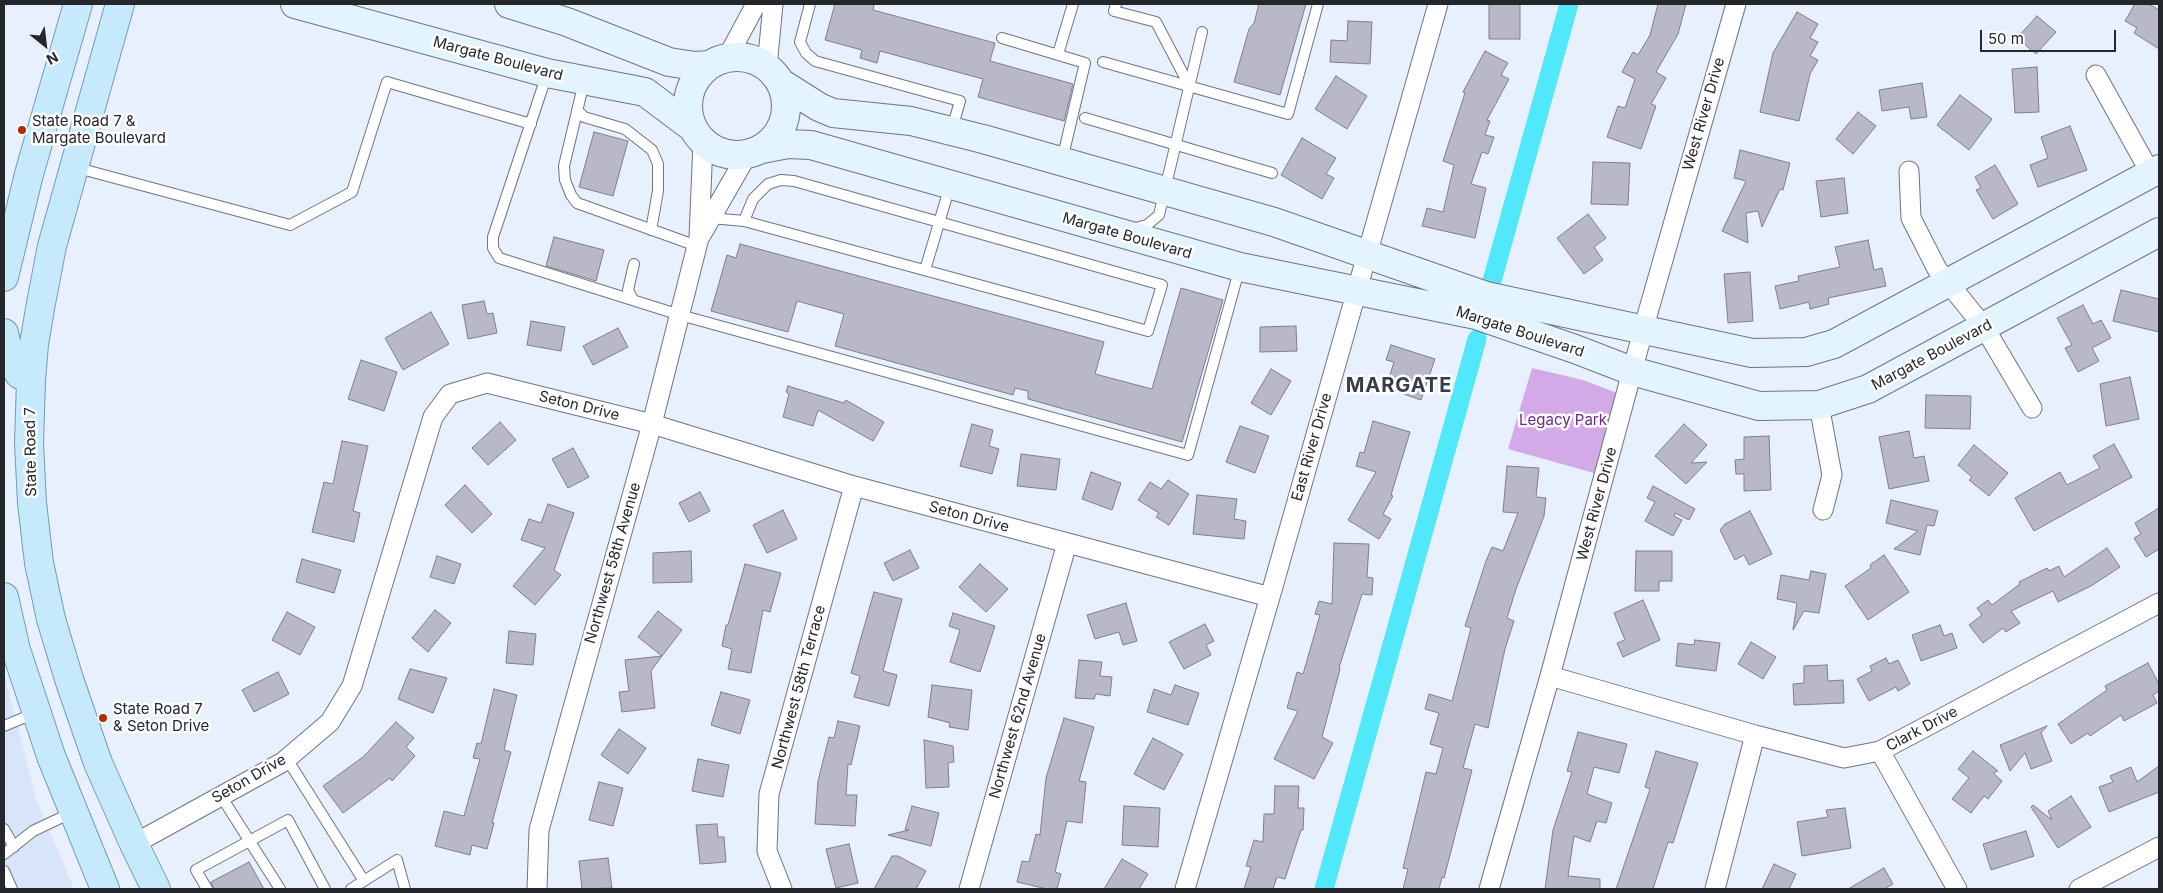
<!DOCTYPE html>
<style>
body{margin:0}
#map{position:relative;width:2163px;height:893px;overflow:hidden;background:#e8f0fd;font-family:Inter,sans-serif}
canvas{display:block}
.frame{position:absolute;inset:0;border:5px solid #24272c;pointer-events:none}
.north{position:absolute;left:20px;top:20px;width:50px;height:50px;-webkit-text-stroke:4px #fff;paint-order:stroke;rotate:151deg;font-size:14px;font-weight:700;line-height:20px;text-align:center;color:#24272c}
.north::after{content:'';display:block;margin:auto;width:18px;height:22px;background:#24272c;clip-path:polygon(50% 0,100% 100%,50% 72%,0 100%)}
.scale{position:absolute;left:1980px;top:30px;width:136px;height:22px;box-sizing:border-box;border:2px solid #24272c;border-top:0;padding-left:6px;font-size:15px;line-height:18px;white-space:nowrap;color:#24272c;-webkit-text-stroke:4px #fff;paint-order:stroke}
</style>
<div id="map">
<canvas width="2163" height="893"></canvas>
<div class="frame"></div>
<div class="north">N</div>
<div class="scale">50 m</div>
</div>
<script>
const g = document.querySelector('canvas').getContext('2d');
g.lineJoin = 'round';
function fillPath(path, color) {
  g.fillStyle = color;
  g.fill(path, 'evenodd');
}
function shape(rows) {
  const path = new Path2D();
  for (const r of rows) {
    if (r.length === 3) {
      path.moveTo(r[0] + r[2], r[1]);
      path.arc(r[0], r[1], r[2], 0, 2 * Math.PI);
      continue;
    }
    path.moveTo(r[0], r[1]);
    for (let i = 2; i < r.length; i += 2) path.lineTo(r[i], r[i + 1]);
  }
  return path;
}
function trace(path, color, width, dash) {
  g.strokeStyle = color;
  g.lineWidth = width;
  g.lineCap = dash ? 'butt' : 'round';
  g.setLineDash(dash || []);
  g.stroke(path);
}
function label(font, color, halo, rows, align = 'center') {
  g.font = font + ' Inter,sans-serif';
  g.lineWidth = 5;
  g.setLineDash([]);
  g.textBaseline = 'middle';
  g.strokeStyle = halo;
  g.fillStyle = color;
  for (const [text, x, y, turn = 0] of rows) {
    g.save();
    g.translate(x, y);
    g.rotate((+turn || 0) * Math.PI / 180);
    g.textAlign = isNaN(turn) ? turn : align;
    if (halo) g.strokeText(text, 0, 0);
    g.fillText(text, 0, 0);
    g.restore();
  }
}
fillPath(shape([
 [4,673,36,799,74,889,4,889]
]), '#d8e4f7');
fillPath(shape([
 [1532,368,1583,380,1617,393,1594,473,1508,449]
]), '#d3aae7');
trace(shape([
 [1492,281,1569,4],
 [1324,889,1477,339]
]), '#50e8fa', 19);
const building = shape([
 [835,4,874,4,873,10,995,43,990,61,1073,84,1064,121,978,97,983,79,880,51,877,63,860,58,862,50,825,40,835,4],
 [1259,4,1306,4,1280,95,1234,82,1249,29,1254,23,1259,4],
 [1489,4,1520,4,1520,39,1489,39,1489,4],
 [1658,4,1686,4,1678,34,1656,72,1666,78,1651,104,1656,106,1641,149,1607,137,1618,106,1625,108,1635,79,1622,72,1633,52,1638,55,1650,35,1658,4],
 [2135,4,2149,4,2159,10,2159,49,2134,33,2137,28,2125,21,2135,4],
 [1797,12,1818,24,1810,38,1818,42,1810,56,1818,60,1810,74,1799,121,1760,112,1773,53,1797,12],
 [2037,16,2056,32,2036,54,2017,38,2037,16],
 [1348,21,1372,22,1370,64,1330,62,1331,40,1347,41,1348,21],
 [1485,51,1508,63,1501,75,1509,79,1487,120,1490,121,1485,135,1494,137,1488,154,1482,152,1471,184,1486,188,1475,238,1422,226,1427,208,1443,212,1454,165,1443,161,1465,93,1463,92,1485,51],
 [2037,67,2039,112,2015,113,2012,69,2037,67],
 [1336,76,1367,96,1347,129,1315,109,1336,76],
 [1922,83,1927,117,1911,119,1909,107,1882,111,1879,90,1922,83],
 [1960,95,1992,119,1969,150,1937,125,1960,95],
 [1858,112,1876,126,1853,154,1836,139,1858,112],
 [2070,126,2087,170,2038,187,2030,165,2048,158,2041,137,2070,126],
 [594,132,628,141,613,196,579,187,594,132],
 [1302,138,1336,158,1326,174,1334,178,1322,199,1281,175,1302,138],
 [1740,150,1790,163,1783,190,1780,189,1762,227,1758,211,1746,213,1748,243,1722,231,1746,181,1734,178,1740,150],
 [1593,162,1630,163,1628,205,1591,204,1593,162],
 [1995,165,2018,204,1993,219,1976,190,1981,188,1975,177,1995,165],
 [1844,178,1848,213,1821,217,1816,181,1844,178],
 [1588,214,1606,238,1594,247,1603,260,1584,274,1557,238,1588,214],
 [554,237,604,250,596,281,546,266,554,237],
 [1868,240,1874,270,1882,268,1886,286,1828,298,1829,304,1810,309,1809,302,1780,309,1775,286,1799,281,1798,276,1840,267,1835,247,1868,240],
 [740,244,1104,342,1095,374,1152,389,1181,288,1223,300,1182,442,1028,399,1028,391,1015,388,1013,395,835,346,844,314,797,301,788,332,711,311,727,255,736,258,740,244],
 [1750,272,1753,321,1728,323,1724,274,1750,272],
 [2121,290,2159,299,2159,332,2113,321,2121,290],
 [484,301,487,314,493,313,497,333,468,339,462,305,484,301],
 [2083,305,2093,324,2101,320,2111,338,2092,348,2099,361,2078,372,2065,348,2072,345,2057,318,2083,305],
 [431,312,449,344,403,370,385,338,431,312],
 [531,321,565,327,561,351,527,345,531,321],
 [1296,326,1297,351,1260,352,1260,327,1296,326],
 [618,328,628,347,593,365,583,346,618,328],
 [1391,345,1435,359,1421,400,1386,388,1394,362,1386,360,1391,345],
 [361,360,397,372,384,411,348,399,361,360],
 [1271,369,1291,381,1271,415,1251,403,1271,369],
 [2130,377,2139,419,2106,426,2100,384,2130,377],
 [788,386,844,403,846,400,884,422,873,441,818,410,813,426,783,417,789,394,786,392,788,386],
 [1926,395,1971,396,1970,429,1925,428,1926,395],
 [1373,421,1410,432,1391,495,1393,496,1383,514,1391,519,1379,539,1348,520,1376,472,1356,466,1360,452,1364,453,1373,421],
 [500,422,516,440,488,465,472,448,500,422],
 [972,424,993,430,989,446,999,449,992,474,960,466,972,424],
 [1684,424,1707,445,1691,463,1707,462,1686,484,1655,456,1684,424],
 [1240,426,1269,436,1255,473,1226,462,1240,426],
 [1909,431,1914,458,1924,456,1929,481,1889,489,1879,437,1909,431],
 [1769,436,1771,490,1744,491,1744,474,1736,474,1735,460,1744,459,1744,437,1769,436],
 [342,441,368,446,353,511,360,513,354,542,312,532,324,482,333,484,342,441],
 [2114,444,2132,477,2034,531,2015,498,2060,472,2067,485,2100,468,2093,456,2114,444],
 [1974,445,2008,473,1989,496,1969,480,1972,477,1958,465,1974,445],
 [573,448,589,477,568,488,552,459,573,448],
 [1021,454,1060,459,1056,490,1017,486,1021,454],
 [1507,466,1539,468,1536,497,1546,498,1544,516,1516,589,1507,618,1514,621,1505,649,1488,728,1475,724,1463,768,1472,770,1444,878,1442,877,1439,889,1403,889,1408,869,1403,868,1426,772,1436,774,1443,748,1430,744,1439,713,1425,709,1429,694,1452,701,1471,628,1465,626,1486,561,1492,547,1503,551,1518,513,1503,512,1507,466],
 [1091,472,1121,483,1112,510,1082,499,1091,472],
 [1168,480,1189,494,1169,525,1156,517,1159,513,1138,500,1150,482,1161,489,1168,480],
 [465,485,492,514,472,533,445,505,465,485],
 [1653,486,1695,509,1689,520,1675,513,1674,516,1682,520,1673,536,1645,521,1655,502,1647,498,1653,486],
 [700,492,710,511,689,522,679,503,700,492],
 [1197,495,1237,499,1234,519,1246,521,1244,539,1193,534,1197,495],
 [1891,500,1938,511,1934,526,1927,525,1920,555,1894,549,1918,531,1886,523,1891,500],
 [548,504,574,513,554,570,561,575,535,605,513,586,545,548,521,540,529,519,541,523,548,504],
 [2159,508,2159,549,2146,557,2134,538,2141,534,2135,523,2159,508],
 [783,510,797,539,767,553,753,525,783,510],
 [1750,511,1772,554,1749,565,1744,555,1735,560,1720,530,1725,524,1750,511],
 [1334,543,1369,544,1367,577,1373,578,1372,595,1362,594,1339,668,1340,669,1322,737,1333,743,1314,779,1274,759,1298,711,1287,708,1297,672,1303,674,1320,615,1315,614,1319,601,1332,604,1334,543],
 [2107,548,2120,567,2091,586,2058,602,2053,591,2011,611,2020,623,2006,632,2003,628,1983,643,1969,625,1982,615,1977,608,1988,600,1992,605,2020,584,2019,582,2047,568,2049,571,2059,566,2064,577,2107,548],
 [910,550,919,568,893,581,884,563,910,550],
 [691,551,692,582,653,583,653,553,691,551],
 [1636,551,1672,551,1672,581,1659,581,1659,591,1635,591,1636,551],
 [1884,555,1909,592,1868,620,1845,586,1871,568,1870,565,1884,555],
 [437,556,461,564,454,584,430,577,437,556],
 [302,559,341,570,334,593,296,582,302,559],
 [745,564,781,573,770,612,763,610,751,673,728,669,732,649,722,646,726,625,728,625,745,564],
 [980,564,1008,589,986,612,959,587,980,564],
 [1811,571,1826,574,1819,613,1804,611,1793,630,1797,603,1777,599,1781,575,1809,580,1811,571],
 [874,592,902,599,883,671,897,675,889,706,854,697,860,676,851,673,874,592],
 [1643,600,1660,640,1623,657,1617,643,1625,640,1614,613,1643,600],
 [1126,603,1137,641,1123,645,1119,632,1095,639,1087,615,1126,603],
 [435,610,451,623,428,652,412,638,435,610],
 [658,611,682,630,662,656,638,637,658,611],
 [287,612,315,627,300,655,272,640,287,612],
 [953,613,995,626,980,672,950,662,960,630,949,626,953,613],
 [1205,624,1214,641,1206,645,1211,655,1184,669,1169,642,1205,624],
 [1940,625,1944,636,1952,633,1957,648,1921,661,1912,635,1940,625],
 [509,631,536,634,533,665,506,663,509,631],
 [1695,640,1720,643,1716,671,1676,666,1678,643,1694,645,1695,640],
 [1751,642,1776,657,1763,679,1738,664,1751,642],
 [662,656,651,671,655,708,622,712,619,692,629,691,625,660,662,656],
 [1886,658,1889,664,1898,660,1910,684,1898,691,1896,687,1869,701,1857,679,1872,671,1870,666,1886,658],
 [1079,660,1102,662,1100,676,1112,677,1110,696,1096,694,1094,699,1075,698,1079,660],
 [2148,663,2159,684,2159,691,2153,695,2157,703,2124,721,2121,715,2090,736,2088,733,2071,744,2058,724,2107,690,2105,686,2148,663],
 [1827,665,1828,681,1843,680,1844,703,1794,705,1793,684,1804,683,1804,666,1827,665],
 [410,669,447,678,433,713,398,699,410,669],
 [278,672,289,694,254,712,242,690,278,672],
 [932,685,972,690,968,730,949,727,950,723,928,717,932,685],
 [1175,685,1199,693,1188,725,1147,712,1154,689,1171,695,1175,685],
 [494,689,517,695,504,750,511,752,492,823,494,823,487,849,472,845,470,855,435,846,444,811,464,816,480,759,473,758,477,743,481,744,494,689],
 [721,692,750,700,740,734,711,725,721,692],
 [1064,718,1094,727,1079,781,1086,782,1082,823,1067,821,1055,872,1061,874,1057,889,1047,889,1017,882,1022,861,1029,862,1036,834,1040,835,1046,778,1064,718],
 [838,721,860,726,851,765,848,764,846,795,857,795,855,826,815,824,818,781,829,737,834,738,838,721],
 [396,722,414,738,406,747,415,756,392,781,390,778,343,813,323,786,363,757,396,722],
 [2047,726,2041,733,2052,761,2031,769,2025,753,2010,771,2000,745,2047,726],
 [619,729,646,748,628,774,601,755,619,729],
 [1578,732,1627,744,1619,773,1594,767,1587,794,1612,803,1606,823,1597,821,1590,842,1574,836,1568,876,1600,879,1600,889,1545,889,1553,830,1572,772,1567,771,1578,732],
 [1153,738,1183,754,1164,790,1134,774,1153,738],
 [924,740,953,746,954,762,948,763,949,787,926,788,924,740],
 [1656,751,1698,763,1673,843,1668,842,1653,889,1616,889,1650,789,1645,787,1656,751],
 [1973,751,1998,771,1993,773,2002,781,1988,799,1984,796,1971,813,1952,799,1969,778,1958,769,1973,751],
 [698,759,729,765,723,797,692,791,698,759],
 [2159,766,2159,792,2109,812,2099,787,2113,782,2110,776,2131,767,2137,782,2159,766],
 [599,782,623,788,613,826,589,820,599,782],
 [1275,786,1299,786,1298,808,1304,808,1303,830,1301,830,1285,879,1277,877,1273,889,1244,889,1251,867,1246,866,1254,840,1263,842,1264,814,1274,814,1275,786],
 [2071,796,2091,827,2058,848,2031,807,2033,805,2052,820,2048,811,2071,796],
 [912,806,939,813,931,846,888,835,909,830,905,830,912,806],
 [1124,806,1160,808,1158,847,1122,845,1124,806],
 [1845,808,1851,848,1802,856,1797,822,1828,817,1826,810,1845,808],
 [717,824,718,837,724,837,726,862,700,864,696,825,717,824],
 [2026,831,2034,856,1991,870,1983,844,2026,831],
 [849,844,858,883,836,888,826,849,849,844],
 [892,856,898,856,926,871,916,889,874,889,892,856],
 [608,858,612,888,582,889,579,861,608,858],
 [1122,859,1148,874,1139,889,1104,889,1122,859],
 [249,862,264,889,214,889,211,882,249,862],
 [1774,864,1796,874,1789,889,1762,889,1774,864],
 [1884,868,1893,884,1884,889,1848,889,1884,868]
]);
fillPath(building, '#b9b8c6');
trace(building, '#7f7e8b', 1);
const lane = shape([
 [810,4,800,42,806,53,815,61,960,101,952,129],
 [1116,4,1114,11,1156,22,1190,87],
 [1002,38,1085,63,1062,160],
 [1058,54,1073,4],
 [1103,62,1288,114,1318,4],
 [547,74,493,237,493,248,499,258,680,315,1188,455,1240,267],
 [584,82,564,166,565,180,571,195,577,203,697,246],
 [577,110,584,117,625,129,652,150,658,164,658,191,651,230],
 [1085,118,1272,173],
 [74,167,290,225,352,192,387,82,531,124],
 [781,180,794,181,1162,285,1148,331,744,221,753,199,768,184,781,180],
 [711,218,744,221],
 [1132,229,1147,225,1159,215,1202,32],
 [925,270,950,186],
 [633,300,628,290,634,264],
 [4,726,35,713],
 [287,759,364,881],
 [221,796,280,889],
 [4,829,14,847],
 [4,854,33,831,73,812],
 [4,871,12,889],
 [207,889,196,870,288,820,325,889],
 [351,889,397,860,405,889]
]);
const street = shape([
 [727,58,756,4],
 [767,67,773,4],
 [2096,75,2151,174],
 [1909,171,1911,218,1937,269,1984,327,2032,408],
 [701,235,747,155],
 [1819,405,1832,475,1823,510],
 [1550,676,1755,735,1844,758,1880,751,2159,603],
 [1880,751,1957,889],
 [134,844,283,762,330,722,352,686,433,417,450,394,487,383,652,424,854,486,1270,597],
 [537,889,539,830,652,424,699,238,703,143],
 [782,889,767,851,769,794,854,486],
 [969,889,1067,543],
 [1185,889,1270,597,1438,4],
 [1489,889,1550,676,1647,316,1736,4],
 [1715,889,1755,735],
 [2079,889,2159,847]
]);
const secondary = shape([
 [295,4,547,73,645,92,693,128],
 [509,4,567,22,669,62,695,66,710,65],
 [737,106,49],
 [781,83,819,107,833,113,911,121,983,139,1274,222,1486,296,1752,353,1806,352,1834,344,2159,169],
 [762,149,788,144,811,145,1240,267,1476,315,1575,349,1632,371,1759,406,1819,405,1868,389,2159,232]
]);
const primary = shape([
 [120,4,52,246,41,303,34,344,31,381,29,443,32,503,39,563,51,619,69,679,98,763,134,844,156,889],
 [4,277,29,174,78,4],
 [4,333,9,355,19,374,31,381],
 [4,597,16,650,51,756,105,889]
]);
trace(lane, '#6e7580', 12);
trace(street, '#6e7580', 21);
trace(secondary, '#6e7580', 30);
trace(primary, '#759bb2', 30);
trace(lane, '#fff', 10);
trace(street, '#fff', 19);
trace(secondary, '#e3f4fe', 28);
trace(primary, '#c7e9fc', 28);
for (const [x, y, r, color] of [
 [22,130,5,"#b52b00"],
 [103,718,5,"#b52b00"]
]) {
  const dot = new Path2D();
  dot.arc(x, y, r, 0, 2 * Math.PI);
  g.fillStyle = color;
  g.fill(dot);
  trace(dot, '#fff', 2);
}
label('15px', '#24272c', '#fff', [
 ["Margate Boulevard",498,59,15],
 ["West River Drive",1704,114,-74],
 ["Margate Boulevard",1127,236,16],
 ["Margate Boulevard",1520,332,18],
 ["Margate Boulevard",1932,355,-28],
 ["Seton Drive",579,406,14],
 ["East River Drive",1312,447,-74],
 ["State Road 7",31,452,-91],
 ["West River Drive",1597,504,-75],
 ["Seton Drive",969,517,15],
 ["Northwest 58th Avenue",613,563,-74],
 ["Northwest 58th Terrace",799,687,-75],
 ["Northwest 62nd Avenue",1018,716,-74],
 ["Clark Drive",1922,729,-28],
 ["Seton Drive",249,779,-30]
]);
label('15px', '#24272c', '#fff', [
 ["State Road 7 &",32,121],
 ["Margate Boulevard",32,138],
 ["State Road 7",113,709],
 ["& Seton Drive",113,726]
], 'left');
label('15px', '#6a2786', '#fff', [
 ["Legacy Park",1563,420]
]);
g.letterSpacing = '1px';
label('bold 20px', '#373d48', '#fff', [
 ["MARGATE",1399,386]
]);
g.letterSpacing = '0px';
</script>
